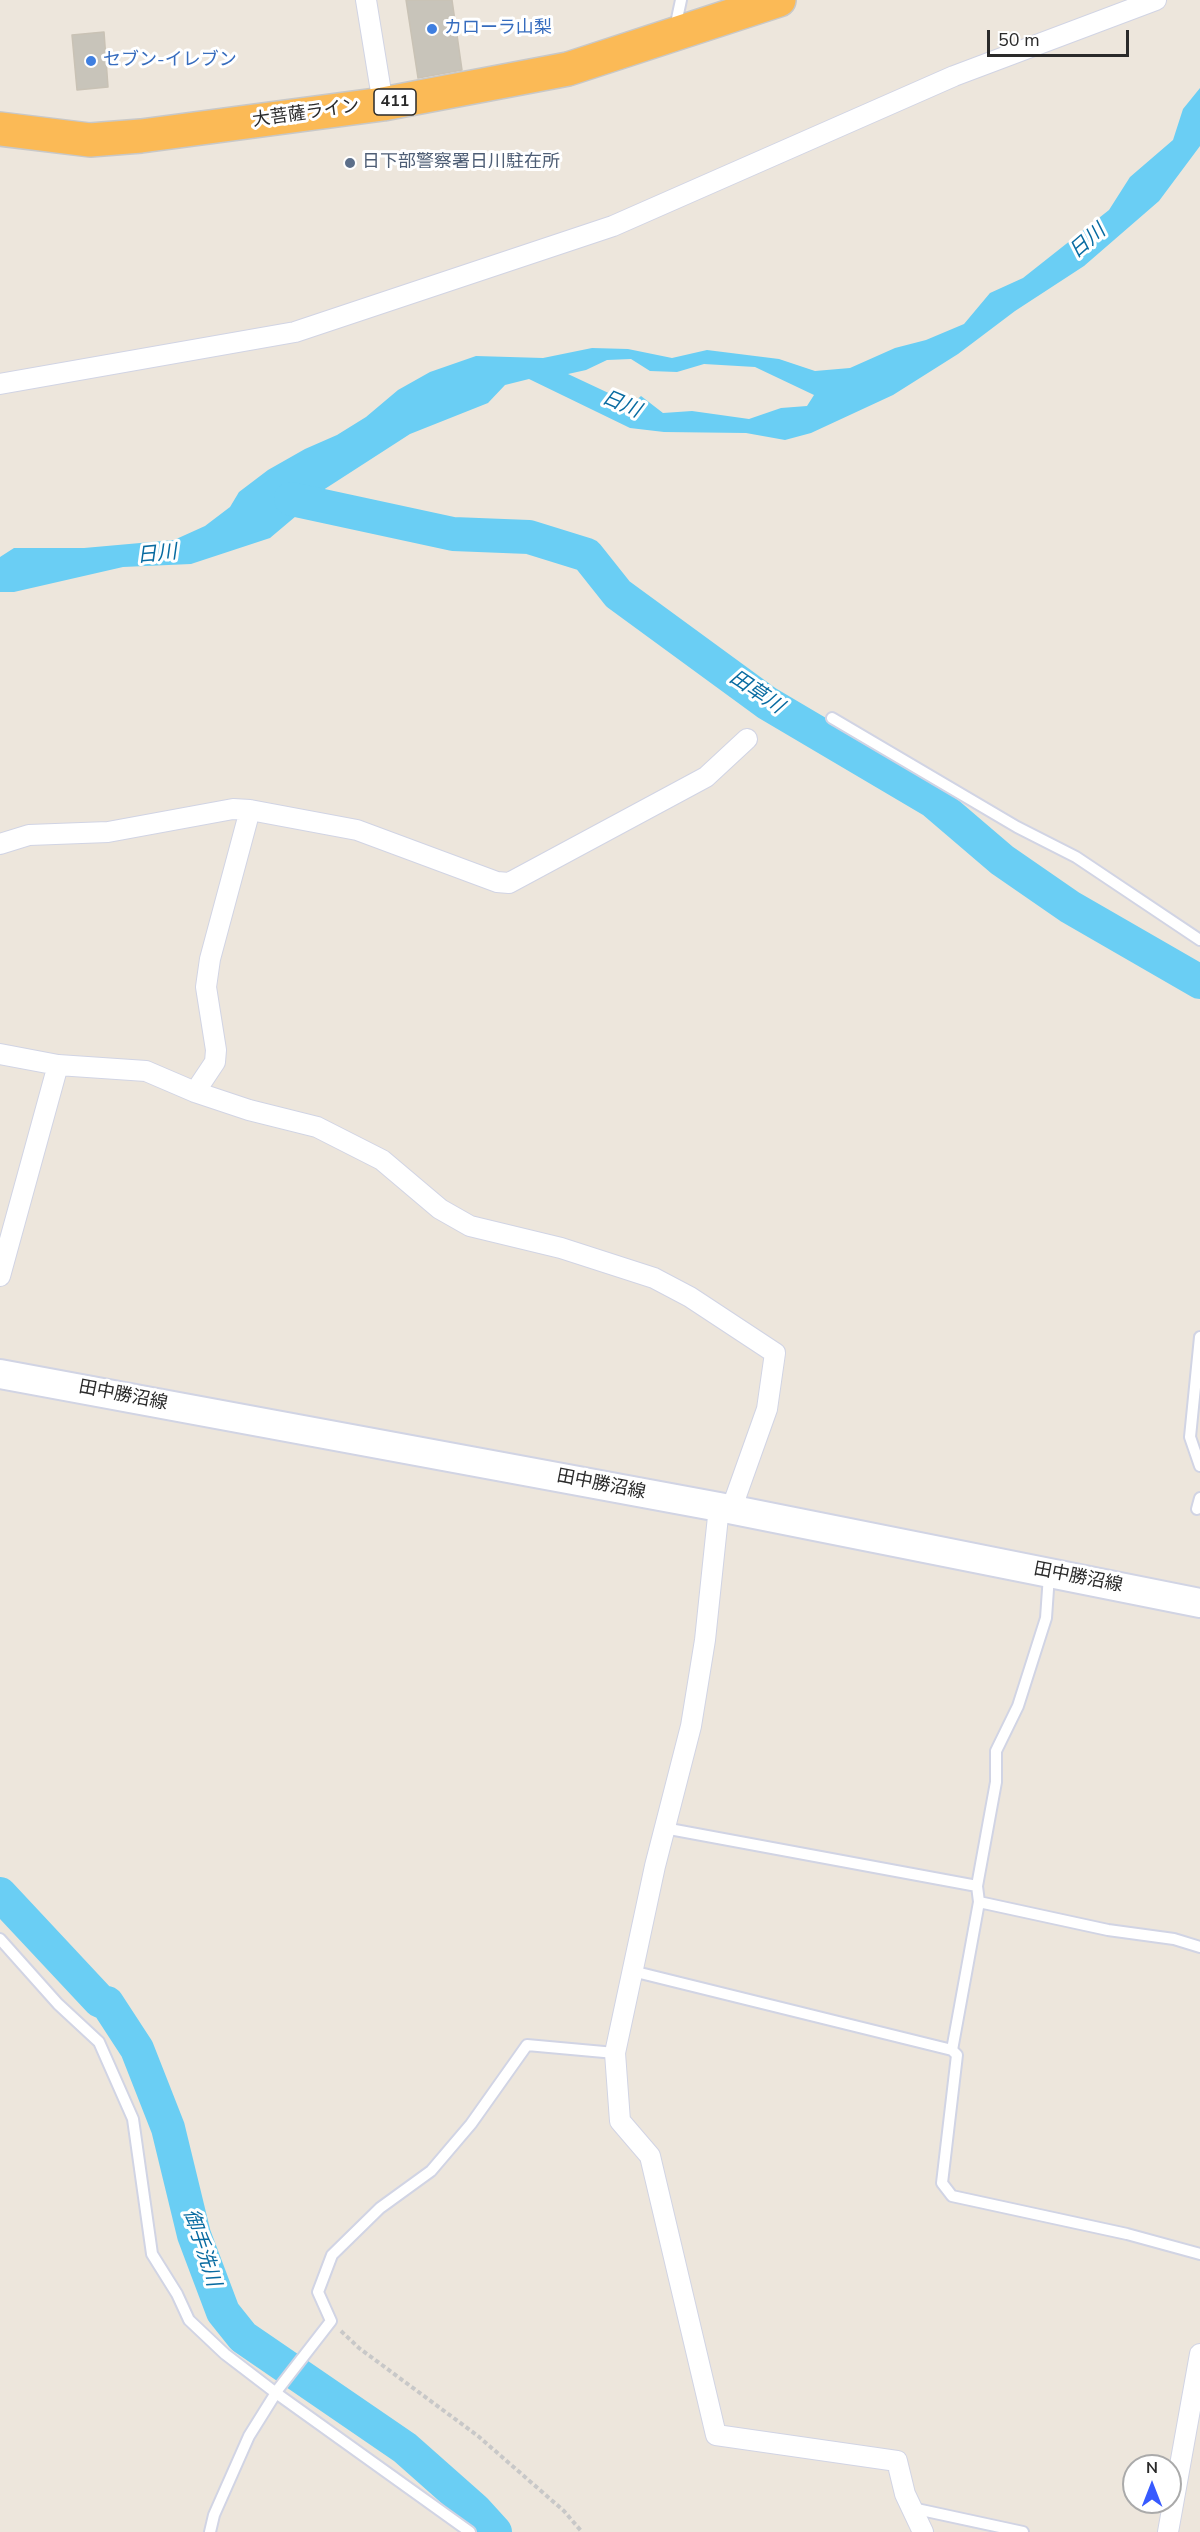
<!DOCTYPE html>
<meta charset="utf-8">
<style>
body{margin:0}
#map{position:relative;width:1200px;height:2532px;overflow:hidden;background:#ede6dc;font-family:"Nunito Sans",sans-serif}
canvas{display:block}
.north{position:absolute;left:1122px;top:2454px;width:60px;height:60px;box-sizing:border-box;background:#fff;border:2px solid #aaa;border-radius:50%;rotate:0deg;font-size:16px;font-weight:700;line-height:24px;text-align:center;color:#2a2a2a}
.north::after{content:'';display:block;margin:auto;width:21px;height:27px;background:#375aff;clip-path:polygon(50% 0,100% 100%,50% 72%,0 100%)}
.scale{position:absolute;left:987px;top:30px;width:142px;height:27px;box-sizing:border-box;border:3px solid #2a2a2a;border-top:0;padding-left:8px;font-size:18px;line-height:21px;white-space:nowrap;color:#2a2a2a;-webkit-text-stroke:4px #fff;paint-order:stroke}
</style>
<div id="map">
<canvas width="1200" height="2532"></canvas>
<div class="north">N</div>
<div class="scale">50 m</div>
</div>
<script>
const g = document.querySelector('canvas').getContext('2d');
g.lineJoin = 'round';
function fillPath(path, color) {
  g.fillStyle = color;
  g.fill(path, 'evenodd');
}
function shape(rows) {
  const path = new Path2D();
  for (const r of rows) {
    path.moveTo(r[0], r[1]);
    for (let i = 2; i < r.length; i += 2) path.lineTo(r[i], r[i + 1]);
  }
  return path;
}
function trace(path, color, width, dash) {
  g.strokeStyle = color;
  g.lineWidth = width;
  g.lineCap = dash ? 'butt' : 'round';
  g.setLineDash(dash || []);
  g.stroke(path);
}
function label(font, color, halo, rows, align = 'center') {
  g.font = font + ' "Nunito Sans","Noto Sans JP",sans-serif';
  g.lineWidth = 6;
  g.setLineDash([]);
  g.textBaseline = 'middle';
  g.strokeStyle = halo;
  g.fillStyle = color;
  for (const [text, x, y, turn = 0] of rows) {
    g.save();
    g.translate(x, y);
    g.rotate((+turn || 0) * Math.PI / 180);
    g.textAlign = isNaN(turn) ? turn : align;
    if (halo) g.strokeText(text, 0, 0);
    g.fillText(text, 0, 0);
    g.restore();
  }
}
fillPath(shape([
 [1200,88,1200,146,1159,201,1084,266,1015,311,958,354,893,395,811,433,785,440,746,433,664,432,630,428,529,379,505,385,488,403,410,434,317,494,338,509,302,511,270,538,191,564,123,567,14,592,0,592,0,557,14,548,84,548,174,540,205,526,230,507,239,492,268,470,305,449,337,435,366,417,398,390,430,372,476,356,543,358,592,348,628,349,672,358,707,350,779,359,815,371,850,368,895,348,926,340,964,324,990,293,1023,278,1109,210,1130,177,1173,140,1183,109],
 [631,359,650,371,677,372,704,364,755,367,814,395,807,406,781,408,749,419,692,411,663,413,641,396,632,404,568,374,586,370,607,360]
]), '#6acef4');
trace(shape([
 [291,499,453,534,529,537,587,555,618,594,767,703,933,801,1002,860,1070,907,1200,982],
 [0,1894,100,2001,107,2003,137,2049,168,2128,194,2235,223,2312,243,2337,405,2448,475,2510,495,2532]
]), '#6acef4', 34);
const building = shape([
 [406,0,452,0,462,70,418,78,406,0],
 [104,32,108,87,77,90,72,35,104,32]
]);
fillPath(building, '#c8c4ba');
trace(building, '#c9c2b5', 1.5);
const service = shape([
 [675,28,681,0],
 [832,718,1017,827,1076,857,1200,940],
 [1200,1337,1190,1437,1200,1466],
 [1197,1509,1200,1498],
 [664,1828,977,1886],
 [979,1902,1108,1930,1174,1939,1200,1947],
 [0,1939,58,2004,99,2042,133,2119,152,2254,177,2294,189,2320,225,2354,276,2393,470,2532],
 [632,1971,952,2050,957,2055,942,2183,952,2196,1127,2234,1200,2254],
 [952,2050,979,1902,977,1886,996,1782,996,1751,1018,1706,1046,1618,1049,1575],
 [912,2508,1023,2532],
 [210,2532,214,2515,249,2436,279,2388,331,2321,318,2292,332,2255,380,2208,431,2171,471,2124,527,2045,615,2053]
]);
const minor = shape([
 [366,0,383,104],
 [0,384,295,332,613,226,954,76,1156,0],
 [0,844,29,835,108,832,233,809,250,810,357,830,497,882,509,883,706,777,747,739],
 [0,1054,58,1065,146,1071,195,1092,249,1110,317,1127,382,1160,440,1209,470,1226,561,1248,654,1278,690,1297,775,1353,767,1409,731,1510],
 [195,1092,215,1062,216,1050,206,987,210,959,250,810],
 [0,1276,58,1065],
 [719,1507,705,1640,691,1726,655,1866,615,2053,620,2121,650,2156,716,2435,897,2461,905,2494,923,2532],
 [1168,2532,1200,2354]
]);
const secondary = shape([
 [0,1374,719,1507,1200,1603]
]);
const trunk = shape([
 [0,129,90,140,141,136,383,104,568,69,779,0]
]);
trace(service, '#d1d4e4', 14);
trace(minor, '#d1d4e4', 22);
trace(secondary, '#d1d4e4', 32);
trace(trunk, '#c8c8c8', 36);
trace(shape([
 [341,2331,359,2348,478,2436,564,2511,582,2532]
]), '#c8c8c8', 4, [4.5, 3]);
trace(service, '#fff', 10);
trace(minor, '#fff', 20);
trace(secondary, '#fff', 28);
trace(trunk, '#fbba56', 33);
for (const [x, y, r, color] of [
 [432,29,6,"#3f7fe0"],
 [91,61,6,"#3f7fe0"],
 [350,163,6,"#5c6f8a"]
]) {
  const dot = new Path2D();
  dot.arc(x, y, r, 0, 2 * Math.PI);
  g.fillStyle = color;
  g.fill(dot);
  trace(dot, '#fff', 2);
}
for (const [x, y, w] of [
 [395,102,42]
]) {
  const box = new Path2D();
  box.roundRect(x - w / 2, y - 13, w, 26, 4.5);
  g.fillStyle = '#fff';
  g.fill(box);
  trace(box, '#2a2a2a', 1.5);
}
label('bold 16px', '#2a2a2a', null, [
 ["411",395,102]
]);
label('18px', '#366cbe', '#fff', [
 ["カローラ山梨",444,29],
 ["セブン-イレブン",103,61]
], 'left');
label('18px', '#2a2a2a', '#fff', [
 ["大菩薩ライン",306,114,-8],
 ["田中勝沼線",123,1396,11],
 ["田中勝沼線",601,1485,11],
 ["田中勝沼線",1078,1578,11]
]);
label('18px', '#4e5e75', '#fff', [
 ["日下部警察署日川駐在所",362,163]
], 'left');
label('italic 20px', '#086ba1', '#fff', [
 ["日川",1088,242,-41],
 ["日川",621,405,23],
 ["日川",157,555,-6],
 ["田草川",756,693,34],
 ["御手洗川",201,2248,72]
]);
</script>
